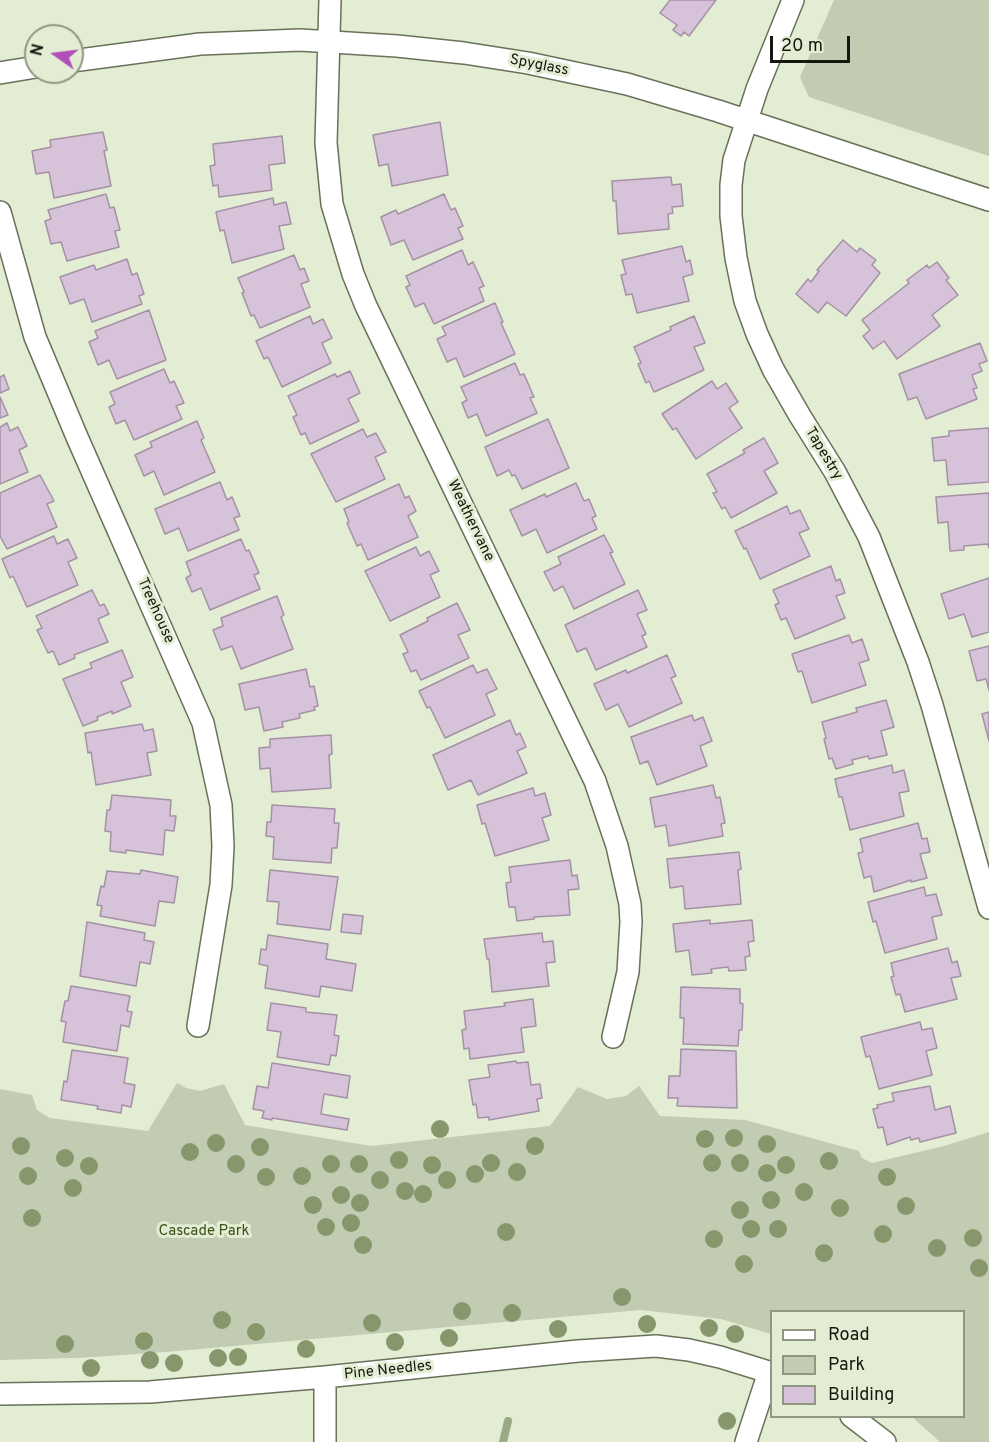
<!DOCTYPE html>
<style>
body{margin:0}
#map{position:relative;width:989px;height:1442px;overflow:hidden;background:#e3edd3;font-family:Overpass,sans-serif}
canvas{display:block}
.legend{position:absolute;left:770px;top:1310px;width:195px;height:108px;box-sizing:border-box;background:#e3edd3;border:2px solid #909884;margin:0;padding:8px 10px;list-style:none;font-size:18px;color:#14180e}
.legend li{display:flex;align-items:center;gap:12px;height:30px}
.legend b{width:30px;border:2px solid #909884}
.north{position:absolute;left:24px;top:24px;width:60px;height:60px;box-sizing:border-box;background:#e3edd3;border:2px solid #909884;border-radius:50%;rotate:284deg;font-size:16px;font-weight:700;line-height:24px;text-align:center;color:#14180e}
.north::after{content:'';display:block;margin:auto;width:21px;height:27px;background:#af50b9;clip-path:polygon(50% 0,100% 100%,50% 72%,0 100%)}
.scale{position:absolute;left:770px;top:36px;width:80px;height:27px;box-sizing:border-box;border:3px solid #14180e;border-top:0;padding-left:8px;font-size:18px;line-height:21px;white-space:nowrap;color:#14180e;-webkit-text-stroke:4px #e3edd3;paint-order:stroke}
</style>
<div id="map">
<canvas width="989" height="1442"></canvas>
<ul class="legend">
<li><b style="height:8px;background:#fff"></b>Road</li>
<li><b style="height:16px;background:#c2ccb3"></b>Park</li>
<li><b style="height:16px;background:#d7c3d9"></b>Building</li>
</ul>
<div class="north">N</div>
<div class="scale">20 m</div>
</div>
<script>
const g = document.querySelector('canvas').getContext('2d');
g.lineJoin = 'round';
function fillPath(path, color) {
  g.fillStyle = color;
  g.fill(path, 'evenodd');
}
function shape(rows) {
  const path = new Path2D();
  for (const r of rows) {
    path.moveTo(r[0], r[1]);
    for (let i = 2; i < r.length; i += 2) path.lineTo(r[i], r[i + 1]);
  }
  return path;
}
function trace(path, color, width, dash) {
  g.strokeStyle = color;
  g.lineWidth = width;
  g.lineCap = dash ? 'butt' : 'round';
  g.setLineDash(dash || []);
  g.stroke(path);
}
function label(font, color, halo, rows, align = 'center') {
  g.font = font + ' Overpass,sans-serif';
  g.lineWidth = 6;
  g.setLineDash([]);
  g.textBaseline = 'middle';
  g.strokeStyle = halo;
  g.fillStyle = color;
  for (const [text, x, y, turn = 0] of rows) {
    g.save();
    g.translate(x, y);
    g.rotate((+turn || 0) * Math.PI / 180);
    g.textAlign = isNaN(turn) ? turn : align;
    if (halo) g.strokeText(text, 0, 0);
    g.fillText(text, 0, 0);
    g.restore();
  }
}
fillPath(shape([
 [834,0,989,0,989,156,809,97,800,77],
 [177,1083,186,1088,200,1091,224,1084,245,1125,371,1146,550,1126,578,1087,607,1099,626,1096,639,1086,660,1116,745,1120,859,1151,862,1158,872,1163,944,1146,989,1132,989,1442,940,1442,912,1417,964,1416,964,1312,772,1312,771,1334,721,1319,641,1310,166,1352,78,1358,0,1360,0,1089,32,1095,37,1110,50,1118,148,1131]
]), '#c2ccb3');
trace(shape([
 [503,1442,508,1421]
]), '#9ca986', 8);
const building = shape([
 [670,0,716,0,689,36,684,32,681,36,673,30,677,25,660,13,670,0],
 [440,122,448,175,392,186,388,164,379,166,373,135,440,122],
 [103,132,107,150,104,151,111,186,54,198,49,172,36,174,32,151,51,147,50,140,103,132],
 [282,136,285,163,269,165,272,190,219,197,218,185,213,186,210,166,215,165,213,144,282,136],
 [671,177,672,185,681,184,683,206,672,207,673,213,668,214,669,229,618,234,616,201,613,201,612,181,671,177],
 [106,194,110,208,114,207,120,230,115,231,119,247,67,261,61,242,51,244,45,221,51,219,48,210,106,194],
 [444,194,451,210,455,208,463,226,458,228,463,239,413,260,404,240,391,245,381,217,396,210,398,214,444,194],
 [273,198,274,205,286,202,291,224,279,226,284,249,232,263,224,230,220,231,216,212,273,198],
 [843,240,857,252,860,248,876,260,872,265,880,273,846,316,827,302,818,313,796,294,808,279,811,282,819,271,817,270,843,240],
 [682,246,686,262,690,260,693,274,683,277,689,301,637,313,632,294,626,295,621,275,626,274,622,260,682,246],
 [462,250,468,265,473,262,484,286,479,288,484,301,434,324,424,303,415,307,406,287,410,285,406,276,462,250],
 [294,255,300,270,304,268,309,281,301,284,310,307,260,328,254,315,251,316,242,293,244,292,238,278,294,255],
 [127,259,132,275,137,273,144,294,139,296,142,304,92,322,84,299,70,304,60,277,94,265,96,270,127,259],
 [937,262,949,278,946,280,958,295,932,315,940,326,897,359,884,341,873,349,863,336,870,330,862,320,909,283,907,280,927,265,929,268,937,262],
 [495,303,503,322,501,323,515,354,464,377,456,358,447,362,437,339,446,335,442,327,495,303],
 [149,310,166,360,117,379,109,360,98,365,89,342,98,338,95,331,149,310],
 [310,316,313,324,323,319,332,338,322,343,331,363,282,387,268,357,264,359,256,341,310,316],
 [694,316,705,343,694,347,704,370,654,392,649,381,646,383,638,364,641,363,634,347,671,330,670,327,694,316],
 [980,343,987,361,979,364,982,371,972,375,977,388,973,389,977,399,926,419,917,397,908,400,899,374,980,343],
 [515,363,520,375,524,374,534,397,530,398,537,413,486,436,477,414,468,418,462,403,467,400,461,387,515,363],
 [164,369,170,383,174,381,184,403,176,406,182,419,134,440,125,420,116,424,109,407,115,404,110,392,164,369],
 [350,371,360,393,348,399,359,421,310,444,305,433,301,435,293,417,297,415,288,396,335,374,337,377,350,371],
 [4,375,9,389,0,393,0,377,4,375],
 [712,381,717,389,726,383,738,402,729,408,742,428,696,459,676,428,673,430,662,414,712,381],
 [0,397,8,415,0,418,0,397],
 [548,419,569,468,522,489,515,475,512,476,509,470,497,476,485,447,548,419],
 [197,421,204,438,201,440,215,472,164,495,154,471,144,476,135,455,152,447,150,442,197,421],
 [7,423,10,431,18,427,27,446,19,450,28,472,0,484,0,427,7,423],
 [989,428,989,482,948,485,946,460,934,461,932,438,949,436,949,431,989,428],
 [363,429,367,437,376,433,386,452,375,457,385,479,336,502,311,454,363,429],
 [764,438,778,463,764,471,777,493,731,518,725,507,722,509,713,493,717,492,707,474,745,453,743,450,764,438],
 [40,475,54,501,47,504,57,527,7,549,0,536,0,493,40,475],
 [220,482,227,500,232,497,240,516,234,518,239,530,188,551,179,528,165,534,155,509,220,482],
 [576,483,584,501,589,499,596,516,592,518,597,529,547,553,536,529,522,536,510,510,545,494,546,497,576,483],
 [399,484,405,498,409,496,416,511,408,516,418,537,368,560,361,544,357,546,347,523,349,522,344,509,399,484],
 [989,493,989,548,988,544,964,546,964,550,950,551,948,522,938,523,936,497,989,493],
 [787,506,790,514,800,510,809,529,799,533,810,556,760,579,746,548,744,549,735,531,787,506],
 [604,535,613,552,610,553,625,584,574,609,563,586,554,591,544,572,561,564,558,557,604,535],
 [54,536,57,544,68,539,77,558,68,562,78,585,27,607,13,576,10,578,2,559,54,536],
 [241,539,246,551,249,550,259,573,254,575,260,589,210,610,201,588,192,592,186,578,191,575,186,562,241,539],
 [416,547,420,556,429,551,439,571,430,575,440,597,390,621,365,571,416,547],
 [831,566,836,581,840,579,845,593,836,596,845,618,795,639,786,618,781,620,775,605,779,603,773,590,831,566],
 [989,578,989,632,972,637,964,614,949,619,941,594,989,578],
 [92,590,100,606,104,604,109,614,98,619,108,642,74,655,75,658,59,665,53,651,48,653,37,630,42,628,36,616,92,590],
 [638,590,647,610,637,614,646,634,642,636,647,647,596,670,586,648,577,652,565,625,638,590],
 [277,596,284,615,281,617,293,649,241,669,232,646,221,650,213,630,223,626,221,618,277,596],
 [457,603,470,630,458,635,469,658,421,680,416,670,411,672,403,654,408,652,400,635,428,621,427,618,457,603],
 [849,635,852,643,862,639,869,660,859,663,866,685,812,703,802,671,798,672,792,654,849,635],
 [989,646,989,690,986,679,977,681,969,651,989,646],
 [122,650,133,677,121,682,131,706,112,714,112,711,97,717,98,720,83,726,63,679,92,668,90,663,122,650],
 [667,655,676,676,671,678,682,703,629,727,618,704,606,710,594,684,626,670,627,673,667,655],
 [473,665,477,673,487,669,497,689,486,694,495,715,445,738,430,707,427,708,419,691,473,665],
 [306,669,310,687,314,686,318,706,314,707,315,710,299,714,300,718,282,722,283,727,264,731,259,707,245,710,239,684,306,669],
 [886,700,894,727,881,731,887,755,869,759,868,756,852,760,853,764,836,769,832,758,829,759,824,739,826,738,822,722,857,712,856,708,886,700],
 [989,712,989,741,982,714,989,712],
 [692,715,694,721,703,717,712,741,700,746,707,766,657,785,648,761,640,764,631,737,692,715],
 [510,720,516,735,520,733,526,747,517,751,527,773,478,795,471,780,448,790,433,755,510,720],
 [142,724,144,731,153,729,157,751,147,753,151,775,96,785,91,752,88,753,85,733,142,724],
 [331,735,332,754,329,755,331,788,272,792,270,768,260,769,259,748,270,747,270,739,331,735],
 [892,765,893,773,904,770,909,791,899,793,904,816,850,830,842,797,839,797,835,779,892,765],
 [713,785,716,798,720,797,725,823,721,824,723,836,669,846,666,825,655,827,650,798,713,785],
 [533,788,535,796,545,793,551,815,542,818,549,840,495,856,485,823,482,824,477,805,533,788],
 [112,795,171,800,170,816,176,816,174,831,165,830,163,855,126,850,126,853,110,851,111,832,105,831,107,810,110,810,112,795],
 [272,805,335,809,334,823,339,823,337,848,332,848,331,863,273,859,274,837,266,836,267,822,271,822,272,805],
 [918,823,922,839,927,838,930,852,920,854,927,878,911,882,911,880,874,892,871,876,864,878,858,853,863,852,860,839,918,823],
 [739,852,741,869,738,870,741,904,685,909,683,886,670,888,667,859,739,852],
 [570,860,572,876,577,875,579,889,568,890,570,915,534,917,534,919,517,921,515,907,509,907,506,883,511,882,509,867,570,860],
 [141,870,178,877,174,903,159,901,155,926,100,916,102,906,97,905,101,886,104,887,107,871,140,874,141,870],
 [270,870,338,877,330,930,277,924,279,902,267,901,270,870],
 [924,887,926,896,936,894,942,915,932,917,937,939,885,953,876,921,873,922,868,902,924,887],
 [343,914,363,916,361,934,341,932,343,914],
 [710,920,710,924,752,920,754,941,748,942,750,956,745,957,746,970,729,971,728,967,711,969,712,973,692,975,689,950,676,952,673,924,710,920],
 [87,922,145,933,144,940,154,942,150,964,140,962,136,986,80,976,87,922],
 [542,933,543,942,553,941,555,962,546,963,549,986,492,992,489,959,487,959,484,939,542,933],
 [268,935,328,944,326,959,356,964,352,991,321,986,319,997,265,988,268,966,259,964,261,949,266,950,268,935],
 [948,948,952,963,957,961,961,976,951,978,957,999,905,1012,900,994,896,995,891,977,894,976,891,963,948,948],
 [71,986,130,996,127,1011,132,1012,129,1027,121,1025,117,1051,63,1042,66,1022,61,1021,65,1001,68,1001,71,986],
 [681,987,740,989,740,1003,743,1004,742,1030,739,1030,738,1046,683,1044,684,1018,680,1018,681,987],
 [533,999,536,1026,521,1028,524,1052,470,1059,469,1048,464,1049,462,1030,466,1029,464,1011,505,1006,504,1003,533,999],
 [271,1003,306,1008,306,1012,337,1015,334,1035,339,1036,336,1056,331,1055,329,1065,277,1057,281,1032,267,1030,271,1003],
 [920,1022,922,1030,932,1028,937,1048,926,1051,932,1075,879,1089,870,1056,866,1057,861,1037,920,1022],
 [681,1049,736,1051,737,1108,677,1106,678,1098,668,1098,669,1076,680,1076,681,1049],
 [72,1050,128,1058,124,1083,135,1085,131,1107,122,1105,121,1113,97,1109,98,1106,61,1100,64,1081,67,1082,72,1050],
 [516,1061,517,1063,528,1062,531,1085,540,1084,542,1098,537,1099,539,1111,489,1120,489,1117,478,1118,476,1104,473,1105,469,1080,490,1077,488,1065,516,1061],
 [272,1063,350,1076,347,1098,324,1094,321,1114,349,1119,347,1130,272,1118,272,1120,262,1118,264,1111,253,1109,257,1086,268,1088,272,1063],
 [930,1086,935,1110,950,1106,956,1133,920,1142,919,1138,911,1140,910,1137,887,1145,883,1127,878,1128,873,1109,878,1108,877,1105,894,1101,892,1093,930,1086]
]);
fillPath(building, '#d7c3d9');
trace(building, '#a491a5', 1.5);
const street = shape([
 [330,0,326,143,332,204,353,274,366,306,595,781,617,846,630,904,631,922,628,972,613,1037],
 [793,0,757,89,734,160,731,185,731,216,736,258,745,301,757,334,773,369,800,416,835,472,869,537,918,662,932,705,989,908],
 [72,61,200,44,300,40,397,46,464,53,528,63,627,84,718,111,989,200],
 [0,73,36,67],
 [0,212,35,337,77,437,203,723,221,805,223,846,221,885,198,1026],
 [325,1377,325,1442],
 [0,1394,150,1392,325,1377,578,1351,656,1346,689,1350,720,1357,772,1373],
 [851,1416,885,1442],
 [746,1442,769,1372]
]);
trace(street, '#69715a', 24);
trace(street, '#fff', 21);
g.fillStyle = '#88966c';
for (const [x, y] of [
 [440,1129],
 [734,1138],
 [705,1139],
 [216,1143],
 [767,1144],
 [21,1146],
 [535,1146],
 [260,1147],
 [190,1152],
 [65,1158],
 [399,1160],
 [829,1161],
 [491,1163],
 [712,1163],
 [740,1163],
 [236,1164],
 [331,1164],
 [359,1164],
 [432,1165],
 [786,1165],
 [89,1166],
 [517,1172],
 [767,1173],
 [475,1174],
 [28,1176],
 [302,1176],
 [266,1177],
 [887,1177],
 [380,1180],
 [447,1180],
 [73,1188],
 [405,1191],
 [804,1192],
 [423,1194],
 [341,1195],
 [771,1200],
 [360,1203],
 [313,1205],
 [906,1206],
 [840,1208],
 [740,1210],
 [32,1218],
 [351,1223],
 [326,1227],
 [751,1229],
 [778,1229],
 [506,1232],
 [883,1234],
 [973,1238],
 [714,1239],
 [363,1245],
 [937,1248],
 [824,1253],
 [744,1264],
 [979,1268],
 [622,1297],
 [462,1311],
 [512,1313],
 [222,1320],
 [372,1323],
 [647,1324],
 [709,1328],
 [558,1329],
 [256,1332],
 [735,1334],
 [449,1338],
 [144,1341],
 [395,1342],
 [65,1344],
 [306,1349],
 [238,1357],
 [218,1358],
 [150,1360],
 [174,1363],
 [91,1368],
 [727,1421]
]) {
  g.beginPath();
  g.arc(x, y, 9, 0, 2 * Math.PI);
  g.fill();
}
label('15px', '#14180e', '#e3edd3', [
 ["Spyglass",539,66,11],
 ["Tapestry",823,454,59],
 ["Weathervane",470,521,64],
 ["Treehouse",155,611,66],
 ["Pine Needles",388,1371,-6]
]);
label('15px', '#3e4f18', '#e3edd3', [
 ["Cascade Park",204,1232]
]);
</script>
